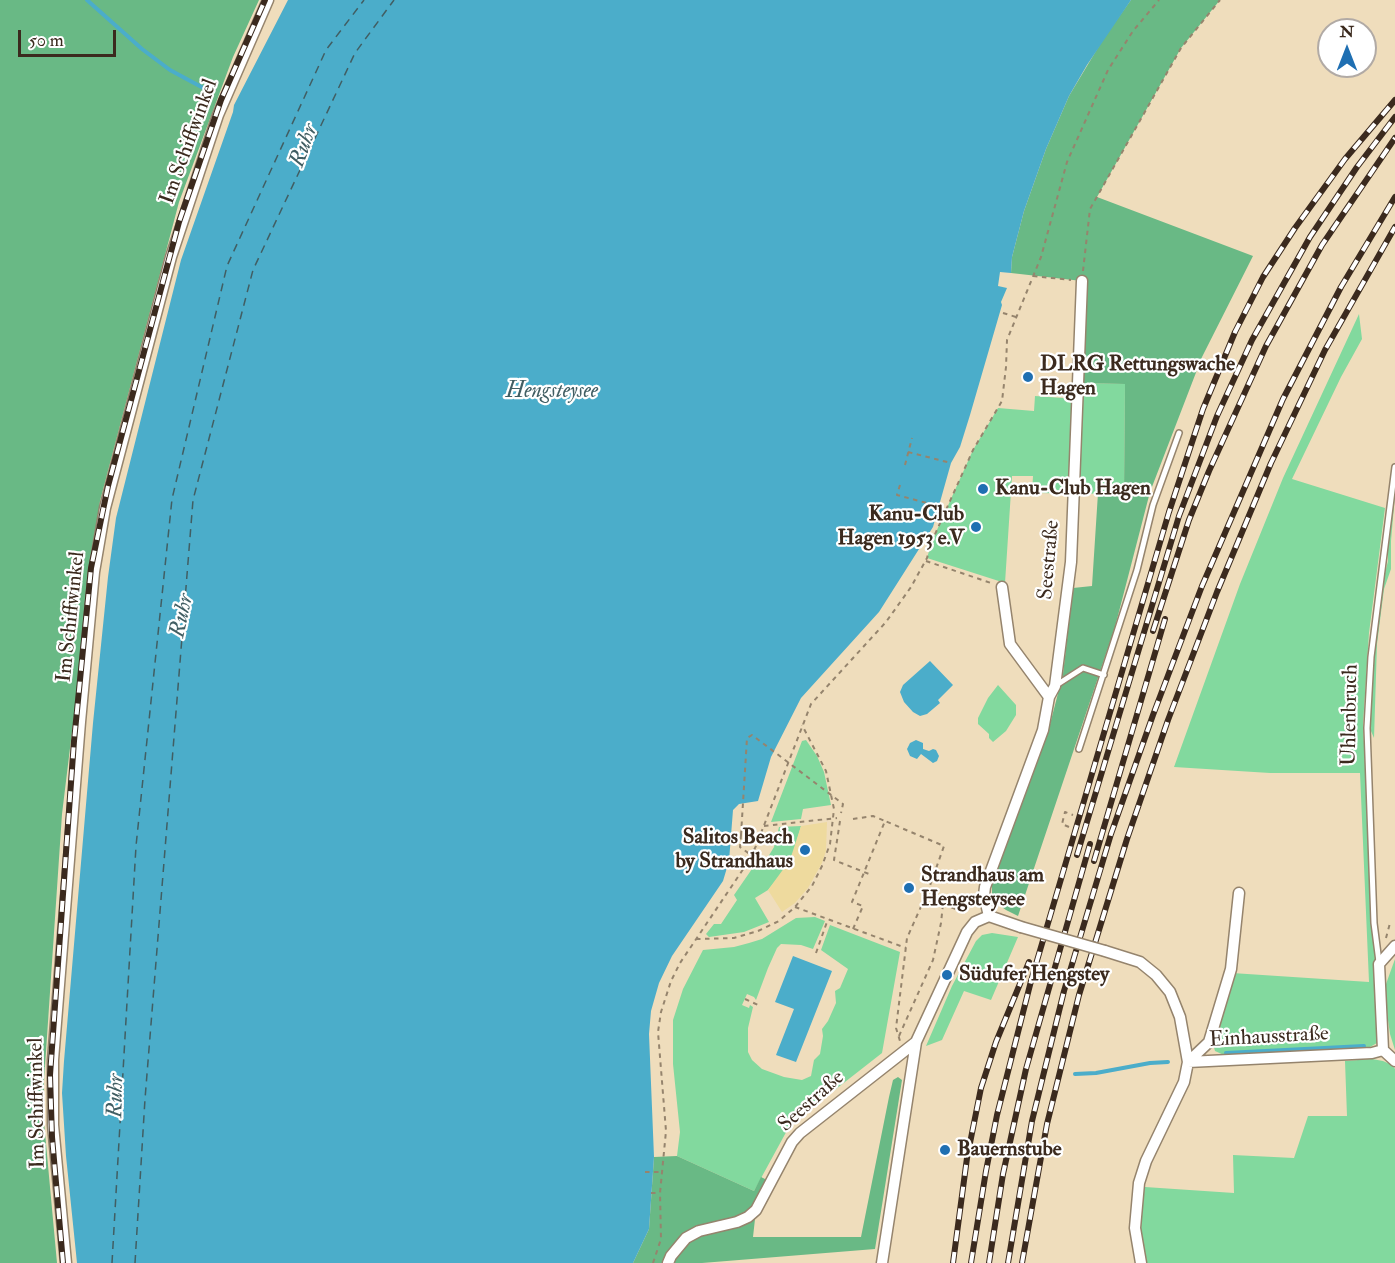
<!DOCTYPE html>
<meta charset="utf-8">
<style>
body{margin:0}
#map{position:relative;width:1395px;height:1263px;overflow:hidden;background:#efddbc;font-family:"IM FELL Double Pica",serif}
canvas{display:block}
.north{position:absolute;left:1317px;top:18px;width:60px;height:60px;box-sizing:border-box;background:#fff;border:2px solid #b1aaa5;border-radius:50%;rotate:0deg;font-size:16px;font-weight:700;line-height:24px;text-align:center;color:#3b2a1e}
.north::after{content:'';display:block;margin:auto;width:21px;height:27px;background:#1f6fb2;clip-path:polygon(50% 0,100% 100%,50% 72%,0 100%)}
.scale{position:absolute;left:18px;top:30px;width:98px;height:27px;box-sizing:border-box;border:3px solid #3b2a1e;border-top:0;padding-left:8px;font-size:18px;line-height:21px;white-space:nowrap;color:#3b2a1e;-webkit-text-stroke:4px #fff;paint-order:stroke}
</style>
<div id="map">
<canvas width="1395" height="1263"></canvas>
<div class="north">N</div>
<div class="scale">50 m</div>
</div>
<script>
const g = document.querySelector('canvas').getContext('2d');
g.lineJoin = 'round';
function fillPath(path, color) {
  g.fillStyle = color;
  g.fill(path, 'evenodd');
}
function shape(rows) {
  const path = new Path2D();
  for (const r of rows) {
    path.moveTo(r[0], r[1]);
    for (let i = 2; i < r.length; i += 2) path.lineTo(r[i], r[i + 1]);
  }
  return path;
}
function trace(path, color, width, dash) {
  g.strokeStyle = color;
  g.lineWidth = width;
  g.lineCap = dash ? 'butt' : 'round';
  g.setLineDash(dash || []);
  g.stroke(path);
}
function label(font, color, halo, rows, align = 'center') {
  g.font = font + ' "IM FELL Double Pica",serif';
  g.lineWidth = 4.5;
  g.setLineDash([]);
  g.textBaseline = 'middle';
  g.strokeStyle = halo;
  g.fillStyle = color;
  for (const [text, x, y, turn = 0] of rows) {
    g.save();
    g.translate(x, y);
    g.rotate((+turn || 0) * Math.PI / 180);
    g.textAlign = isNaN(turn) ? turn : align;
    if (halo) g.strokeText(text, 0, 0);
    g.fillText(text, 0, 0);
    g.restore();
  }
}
fillPath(shape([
 [1359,314,1362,339,1341,377,1292,479,1385,508,1369,633,1363,724,1379,1039,1377,1043,1370,1047,1224,1055,1215,1051,1213,1044,1232,973,1369,982,1360,773,1270,773,1174,767,1240,584,1283,478],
 [1078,383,1125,384,1124,494,1032,493,1033,476,1012,476,1005,583,927,558,932,541,973,450,998,408,1034,411,1035,396,1077,399],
 [1395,494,1391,541,1391,569,1384,589,1377,644,1374,738,1371,731,1370,706,1375,648,1382,585,1388,561,1388,536],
 [998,685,1016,705,1016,715,1006,731,993,742,989,738,989,734,978,724,978,718,988,698],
 [806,740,817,756,824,772,831,805,803,809,801,819,771,822,802,741],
 [801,826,794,851,784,871,768,890,755,898,769,922,744,932,709,937,706,934,714,924,721,924,737,900,734,895,754,866,760,870,765,862,774,847,779,827],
 [815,917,825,921,813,949,801,945,781,944,777,948,768,968,756,1000,754,997,747,994,742,1005,749,1008,750,1005,753,1007,748,1028,748,1052,752,1060,762,1069,784,1077,802,1080,811,1076,814,1060,820,1054,823,1036,822,1029,828,1021,836,1003,835,991,840,988,848,969,821,950,830,925,900,952,882,1053,790,1125,754,1191,677,1156,680,1132,673,1064,673,1020,683,989,703,950,734,947,749,943,762,939,796,918],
 [992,933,1018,937,991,1000,964,991,942,1040,926,1046,952,986,976,941,982,935],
 [1395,959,1395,1050,1390,1034,1385,999,1386,984],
 [1372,1059,1383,1061,1392,1065,1395,1069,1395,1263,1147,1263,1141,1229,1142,1197,1145,1187,1234,1193,1233,1155,1294,1158,1308,1116,1347,1116,1345,1061]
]), '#82d99e');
fillPath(shape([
 [0,0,259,0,233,57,179,202,100,501,62,814,44,1081,44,1122,57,1263,0,1263],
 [1131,0,1220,0,1181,48,1097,197,1253,256,1202,357,1150,492,1115,627,1018,916,1006,910,996,903,992,894,992,881,1048,732,1063,674,1073,588,1092,586,1098,493,1124,493,1125,384,1078,383,1082,281,1011,273,1012,257,1024,211,1046,149,1069,96,1105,36],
 [898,1077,902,1080,875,1249,702,1263,633,1263,649,1229,654,1157,677,1156,754,1191,761,1177,771,1182,756,1210,753,1237,861,1237,889,1097,893,1080]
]), '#69b985');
fillPath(shape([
 [827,822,826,851,822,863,808,888,795,903,782,912,768,890,790,860,801,826]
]), '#eeda9e');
fillPath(shape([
 [288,0,1131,0,1087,65,1069,96,1046,149,1024,211,1012,257,1011,273,1000,272,998,286,1007,288,1001,302,1002,305,970,415,960,447,951,463,933,527,879,612,801,698,771,757,758,801,739,804,733,810,729,861,723,881,672,956,659,983,651,1011,649,1034,654,1157,649,1229,633,1263,77,1263,66,1156,62,1093,64,1061,93,723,108,577,116,518,181,260,233,112,234,105],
 [930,661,953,685,938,700,940,703,927,714,920,716,913,712,904,702,900,692,903,685],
 [916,740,923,743,923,749,929,751,933,749,936,750,939,756,937,761,933,763,921,754,917,759,910,756,907,749,910,743],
 [793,956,832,971,796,1062,776,1055,794,1009,775,1002]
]), '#4badca');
trace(shape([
 [87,0,142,49,170,70,207,90],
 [1226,1053,1364,1046],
 [1075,1074,1096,1073,1150,1063,1168,1062]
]), '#4badca', 4);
trace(shape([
 [112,1263,136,846,172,499,227,266,326,50,364,0],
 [135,1263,145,1099,193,500,253,270,355,53,394,0]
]), '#415e63', 1.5, [8, 6]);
const lane = shape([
 [1055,686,1083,668,1104,675],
 [1079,749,1137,570,1153,505,1179,433],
 [1379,962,1374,923,1367,728,1371,657,1395,467]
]);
const street = shape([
 [1049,697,1055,686,1071,562,1082,281],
 [989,916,984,895,985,887,1043,730,1049,697,1010,644,1002,587],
 [1395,946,1379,964,1383,1050,1395,1061],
 [1105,951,1140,962,1156,975,1170,992,1180,1017,1188,1062,1184,1082,1146,1161,1139,1183,1135,1228,1141,1263],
 [1188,1062,1372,1053,1383,1050],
 [1188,1062,1209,1042,1231,969,1239,893],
 [66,1263,53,1125,53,1060,80,722,94,572,105,508,171,257,218,115,268,0],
 [668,1263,671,1256,686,1238,699,1231,737,1222,748,1217,756,1210,792,1142,800,1133,916,1042],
 [882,1263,916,1042,967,932,975,922,989,916,1021,927]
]);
trace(lane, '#95846d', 8);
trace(street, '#95846d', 13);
trace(shape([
 [1083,271,1090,209,1181,48,1220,0],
 [1033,276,1071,280],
 [1003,313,1016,317],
 [908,452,951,463],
 [905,465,912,438],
 [900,485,897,495,938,506],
 [926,561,991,583],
 [853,819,873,816,885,821],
 [764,826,837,818],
 [1069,827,1062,824,1065,812,1073,815],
 [741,835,740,847,751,855],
 [943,904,968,914],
 [795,907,906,948],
 [853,929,863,906,852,902,885,821,944,846,928,891,907,938,896,1028,900,1041],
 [1386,938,1390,923],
 [696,939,734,938,758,931,779,921,795,907,812,886,822,866,830,844,834,809,826,771,802,725],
 [816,953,828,919],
 [745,999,758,1005],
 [899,1036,933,960,941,923,943,904,939,902],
 [645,1172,663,1172],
 [651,1193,660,1193],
 [653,1263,661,1239,660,1193,666,1131,658,1032,661,1012,671,981,680,963,748,862,756,846,811,704,886,622,911,587,927,558,932,541,973,450,1002,401,1006,367,1007,340,1041,257,1067,162,1108,70,1133,31,1159,0]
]), '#95846d', 2, [4.5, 4.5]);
trace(lane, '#fff', 5);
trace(street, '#fff', 10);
const rail = shape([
 [1153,631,1189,520,1209,471,1266,346,1322,245,1395,138],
 [1077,855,1179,516,1217,416,1252,340,1310,237,1357,167,1395,117],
 [1094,861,1165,619],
 [63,1263,52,1137,50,1075,74,741,91,568,108,486,179,222,221,100,265,0],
 [953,1263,967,1158,981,1088,996,1042,1029,962],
 [971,1263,986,1171,997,1115,1031,981,1169,512,1203,409,1235,332,1263,277,1295,228,1345,159,1395,100],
 [989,1263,1003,1174,1026,1069,1090,844],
 [1008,1263,1032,1121,1064,991,1111,834,1153,715,1202,586,1283,399,1341,287,1395,197],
 [1022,1263,1047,1124,1079,995,1127,839,1168,720,1217,592,1271,463,1325,350,1395,227]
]);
trace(rail, '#3b2a1e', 6);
trace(rail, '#fff', 4, [11]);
const streetBridge = shape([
 [1021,927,1105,951]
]);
trace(streetBridge, '#95846d', 13, []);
trace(shape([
 [840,821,834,860,869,874],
 [741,835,747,738,752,735,843,804,841,813],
 [922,895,939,902]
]), '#95846d', 2, [4.5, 4.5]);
trace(streetBridge, '#fff', 10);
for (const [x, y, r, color] of [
 [1028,377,6,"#1f6fb2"],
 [983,489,6,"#1f6fb2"],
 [976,527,6,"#1f6fb2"],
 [805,850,6,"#1f6fb2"],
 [909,888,6,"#1f6fb2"],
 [947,975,6,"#1f6fb2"],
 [945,1150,6,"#1f6fb2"]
]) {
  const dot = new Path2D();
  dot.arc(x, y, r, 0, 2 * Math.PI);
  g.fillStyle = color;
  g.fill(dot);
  trace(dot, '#fff', 2);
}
label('21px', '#3b2a1e', '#fff', [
 ["Im Schiffwinkel",190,142,-70],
 ["Seestraße",1050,560,-85],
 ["Im Schiffwinkel",72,617,-84],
 ["Uhlenbruch",1351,715,-89],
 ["Einhausstraße",1269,1038,-3],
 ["Seestraße",812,1102,-42],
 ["Im Schiffwinkel",38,1103,-91]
]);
label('bold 21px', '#3b2a1e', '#fff', [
 ["DLRG Rettungswache",1040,365],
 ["Hagen",1040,389],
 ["Kanu-Club Hagen",995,489],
 ["Kanu-Club",964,515,"right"],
 ["Hagen 1953 e.V",964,539,"right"],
 ["Salitos Beach",793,838,"right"],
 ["by Strandhaus",793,862,"right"],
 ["Strandhaus am",921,876],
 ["Hengsteysee",921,900],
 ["Südufer Hengstey",959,975],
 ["Bauernstube",957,1150]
], 'left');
label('italic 22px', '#415e63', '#fff', [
 ["Ruhr",305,146,-70],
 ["Hengsteysee",552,392],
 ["Ruhr",183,616,-78],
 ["Ruhr",117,1096,-89]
]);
</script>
